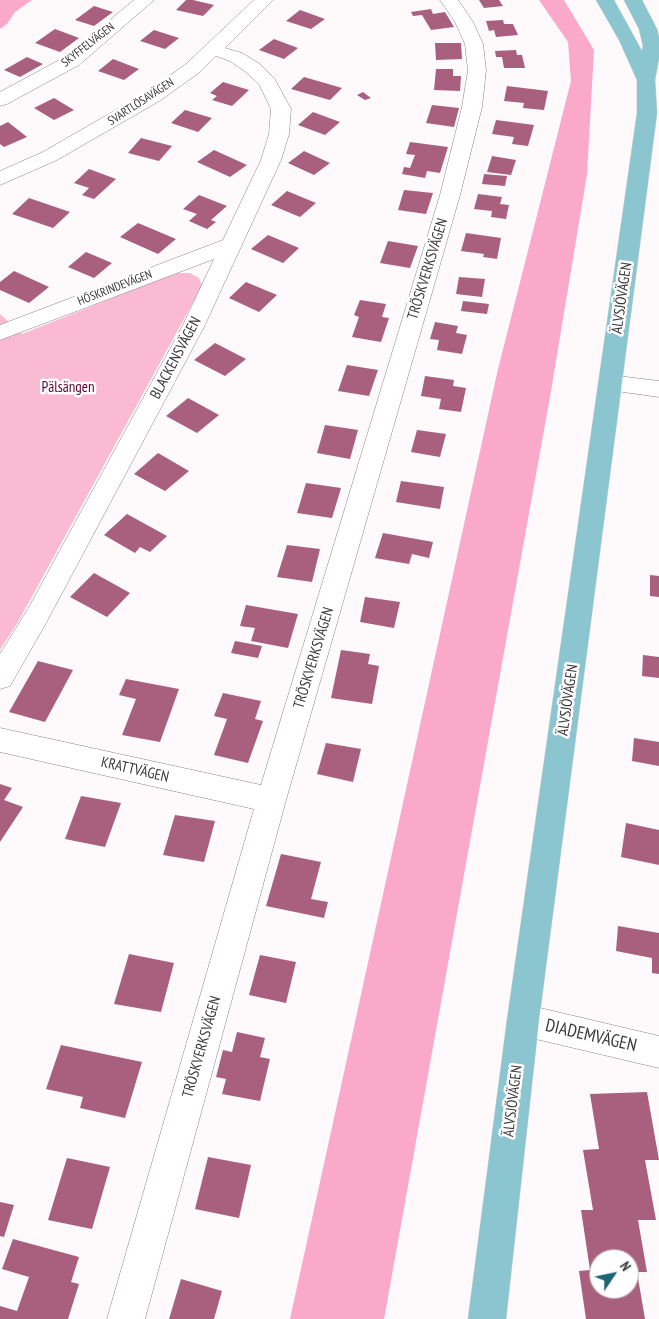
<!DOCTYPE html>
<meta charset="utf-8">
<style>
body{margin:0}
#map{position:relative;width:659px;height:1319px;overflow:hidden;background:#fefafb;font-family:"PT Sans Narrow",sans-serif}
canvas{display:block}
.north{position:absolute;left:589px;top:1249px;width:50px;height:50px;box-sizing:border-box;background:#fff;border:1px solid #b1b0b0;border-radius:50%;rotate:56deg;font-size:14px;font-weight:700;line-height:20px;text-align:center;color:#3c393a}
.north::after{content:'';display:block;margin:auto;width:18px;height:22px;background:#1c6573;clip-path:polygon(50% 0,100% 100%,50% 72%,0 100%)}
</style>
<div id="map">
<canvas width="659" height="1319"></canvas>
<div class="north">N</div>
</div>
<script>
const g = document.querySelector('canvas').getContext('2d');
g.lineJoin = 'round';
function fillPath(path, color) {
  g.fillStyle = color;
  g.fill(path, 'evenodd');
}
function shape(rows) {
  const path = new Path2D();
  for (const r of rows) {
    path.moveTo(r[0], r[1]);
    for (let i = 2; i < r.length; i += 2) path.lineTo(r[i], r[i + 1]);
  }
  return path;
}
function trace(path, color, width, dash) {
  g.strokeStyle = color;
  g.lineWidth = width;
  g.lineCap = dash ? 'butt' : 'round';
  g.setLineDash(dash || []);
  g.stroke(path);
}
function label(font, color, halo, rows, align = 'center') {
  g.font = font + ' "PT Sans Narrow",sans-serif';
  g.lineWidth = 5;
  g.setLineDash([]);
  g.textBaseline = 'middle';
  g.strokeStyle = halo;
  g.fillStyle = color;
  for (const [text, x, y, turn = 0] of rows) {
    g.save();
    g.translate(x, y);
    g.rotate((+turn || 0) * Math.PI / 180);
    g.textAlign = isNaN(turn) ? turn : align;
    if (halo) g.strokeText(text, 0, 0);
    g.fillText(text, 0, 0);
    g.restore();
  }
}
fillPath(shape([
 [175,273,190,273,199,278,202,286,18,622,0,650,0,314,22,334]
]), '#f9bad2');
fillPath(shape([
 [0,0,32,0,15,12,7,24,0,29],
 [539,0,564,0,594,50,587,174,551,391,384,1319,290,1319,498,369,571,81,568,42]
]), '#faa9ca');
fillPath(shape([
 [186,0,193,0,214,5,203,16,176,10],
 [479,0,499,0,503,6,484,8],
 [94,6,113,12,94,26,75,20],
 [431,9,433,14,445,12,454,27,431,30,422,15,413,16,411,12],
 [300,10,325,19,311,29,286,21],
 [503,20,504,24,513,24,518,35,496,37,494,30,489,31,486,21],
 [55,29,79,38,60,52,35,43],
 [154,30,179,38,165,49,140,41],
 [274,39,298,48,284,59,259,50],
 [435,43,461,43,462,59,436,60],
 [516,50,517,55,522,55,525,68,504,68,502,57,496,57,495,51],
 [27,57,43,64,20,77,4,70],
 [113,59,139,69,124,80,98,71],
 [436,69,453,69,453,76,461,76,460,91,434,90],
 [304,77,342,88,330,100,291,89],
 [223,82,249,90,232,106,212,100,217,96,210,93],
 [507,86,548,91,544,110,523,108,524,103,504,101],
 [363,92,371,98,365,100,357,95],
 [54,98,74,110,54,120,34,108],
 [432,105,459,108,454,127,426,123],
 [185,110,212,118,198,132,171,123],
 [313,112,340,122,325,135,298,125],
 [496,120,534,125,528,146,512,144,514,137,492,134],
 [8,122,27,137,4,147,0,144,0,126],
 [141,138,172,146,159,161,128,153],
 [410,142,448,147,440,173,427,171,425,178,402,174,404,167,410,168,415,155,406,154],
 [214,150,247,165,230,177,197,162],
 [304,151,330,163,314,175,288,163],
 [492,156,516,160,511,175,487,172],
 [89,169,116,179,94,199,82,195,89,188,74,183],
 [484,174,507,176,505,186,482,184],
 [404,190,433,193,426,214,398,210],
 [287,191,316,203,300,217,271,205],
 [478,194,502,197,500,204,509,205,506,219,491,217,492,211,474,209],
 [199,195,227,206,211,220,216,222,207,229,189,221,197,214,183,209],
 [29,198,70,212,53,228,12,214],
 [138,223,176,239,158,254,120,237],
 [466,233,501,238,497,259,483,257,484,254,461,251],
 [268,235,299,248,283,263,251,249],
 [388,241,418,246,410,268,380,263],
 [86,252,112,263,94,278,68,267],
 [14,271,49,287,29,303,0,290,0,282],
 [459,277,485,279,482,297,456,294],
 [246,282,277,295,259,312,229,298],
 [360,300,386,304,382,317,389,318,381,342,352,337,359,317,354,315],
 [463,301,489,304,487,314,461,311],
 [435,322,458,326,456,333,467,335,462,354,437,350,439,340,430,339],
 [215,343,246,359,225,376,194,360],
 [347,365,378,370,369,396,338,391],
 [425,376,454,380,453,386,466,388,461,412,439,409,441,399,421,396],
 [188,398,219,415,197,433,166,416],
 [325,425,358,430,350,459,317,453],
 [417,430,446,434,440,457,411,452],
 [158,453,189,471,165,491,134,474],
 [401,481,444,487,440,509,396,502],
 [306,483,341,488,332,518,297,513],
 [127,514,167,536,150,552,140,547,135,553,104,535],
 [383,533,433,542,429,558,412,554,409,564,375,558],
 [287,545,320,549,312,582,277,577],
 [94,573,130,593,107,617,70,597],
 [650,575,659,576,659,597,650,596],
 [365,597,400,602,394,628,360,622],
 [246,605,298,614,288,648,251,641,255,628,240,626],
 [235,641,262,646,258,658,231,653],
 [341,650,370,654,368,664,379,666,372,704,331,698],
 [643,655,659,657,659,678,642,676],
 [38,661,73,670,45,722,9,712],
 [126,679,179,689,160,742,122,735,136,699,119,695],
 [223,693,261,701,255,719,263,721,248,763,214,755,227,719,214,716],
 [634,738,659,742,659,766,632,761],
 [326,743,361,749,353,782,317,774],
 [0,784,12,788,4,800,23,807,0,842],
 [81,796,121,803,105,847,65,839],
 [175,815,215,821,204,862,163,855],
 [626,823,659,830,659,865,621,857],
 [281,854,321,862,311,899,328,902,324,918,266,906],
 [618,926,659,933,659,974,652,973,652,958,616,951],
 [129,954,174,963,161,1012,114,1004],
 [260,955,296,962,286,1003,249,995],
 [237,1032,265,1038,260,1057,270,1059,260,1101,222,1094,226,1079,216,1077,223,1050,232,1052],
 [61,1045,142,1062,125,1118,80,1108,83,1097,46,1089],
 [647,1092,659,1160,645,1160,656,1220,638,1220,647,1272,637,1272,645,1319,586,1319,579,1271,590,1270,581,1210,593,1210,583,1150,599,1149,590,1094],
 [599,1259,629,1259,629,1289,599,1289],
 [208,1157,251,1165,239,1218,195,1209],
 [67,1158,110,1167,92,1229,48,1220],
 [0,1202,14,1205,4,1237,0,1236],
 [13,1239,79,1257,71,1282,79,1284,68,1319,0,1319,0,1306,17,1311,29,1277,2,1269],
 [181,1279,222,1291,214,1319,169,1319]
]), '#a95f7e');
const minor = shape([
 [134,0,154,0,79,65,7,104,0,106,0,92,65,57,134,0],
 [254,0,273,0,225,48,242,53,260,64,274,78,291,109,289,134,281,160,204,327,46,623,10,686,0,689,0,654,28,609,182,327,214,259,0,340,0,325,223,240,261,160,269,134,271,109,259,84,246,72,230,61,216,56,200,72,161,100,57,160,0,185,0,171,43,152,147,92,186,64,254,0],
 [440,0,458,0,473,22,483,44,486,70,482,107,460,195,286,800,145,1319,107,1319,254,809,0,752,0,728,261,785,440,195,462,107,468,70,465,44,455,22,440,0],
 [610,375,659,381,659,397,602,389,598,383,602,377,610,375],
 [523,1004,659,1036,659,1068,523,1036,511,1031,507,1020,511,1009,523,1004]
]);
const major = shape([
 [596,0,614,0,642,51,643,46,639,29,624,0,642,0,657,29,659,37,659,58,655,80,657,113,539,1020,506,1319,468,1319,507,1020,637,113,637,80,619,40,596,0]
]);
trace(minor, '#898284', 1);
trace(major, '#d8d7d8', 1);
fillPath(minor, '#fff');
fillPath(major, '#8bc5d0');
label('12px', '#3c393a', '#fff', [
 ["SKYFFELVÄGEN",88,45,-38],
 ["SVARTLÖSAVÄGEN",141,102,-33],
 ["HÖSKRINDEVÄGEN",115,288,-21]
]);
label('15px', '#3c393a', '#fff', [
 ["TRÖSKVERKSVÄGEN",428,269,-73],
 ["ÄLVSJÖVÄGEN",622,298,-82],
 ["BLACKENSVÄGEN",176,358,-62],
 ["TRÖSKVERKSVÄGEN",314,658,-73],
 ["ÄLVSJÖVÄGEN",568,700,-82],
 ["KRATTVÄGEN",135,770,13],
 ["TRÖSKVERKSVÄGEN",202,1047,-74],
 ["ÄLVSJÖVÄGEN",513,1101,-83]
]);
label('15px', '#600037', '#fff', [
 ["Pälsängen",68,388]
]);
label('18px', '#3c393a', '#fff', [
 ["DIADEMVÄGEN",591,1036,13]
]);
</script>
